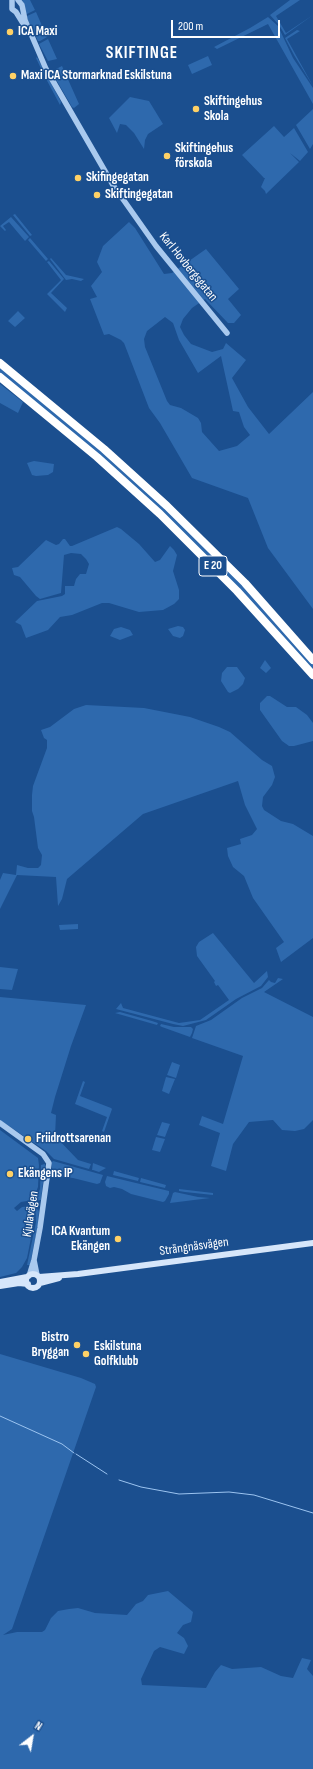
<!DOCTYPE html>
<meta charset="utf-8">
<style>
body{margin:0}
#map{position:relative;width:313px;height:1769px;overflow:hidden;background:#1b4f8f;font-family:"Sofia Sans Condensed",sans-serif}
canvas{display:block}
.north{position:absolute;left:12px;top:1717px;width:40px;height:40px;-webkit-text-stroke:3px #1b4f8f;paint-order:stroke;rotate:31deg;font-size:11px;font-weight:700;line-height:16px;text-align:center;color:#fff}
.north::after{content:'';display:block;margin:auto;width:14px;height:18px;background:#fff;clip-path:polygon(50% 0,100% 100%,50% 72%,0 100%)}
.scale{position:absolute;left:171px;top:20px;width:109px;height:18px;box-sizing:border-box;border:2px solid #fff;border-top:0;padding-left:5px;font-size:12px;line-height:14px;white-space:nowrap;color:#fff;-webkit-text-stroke:3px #1b4f8f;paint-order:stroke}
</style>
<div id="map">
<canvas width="313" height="1769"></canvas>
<div class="north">N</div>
<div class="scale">200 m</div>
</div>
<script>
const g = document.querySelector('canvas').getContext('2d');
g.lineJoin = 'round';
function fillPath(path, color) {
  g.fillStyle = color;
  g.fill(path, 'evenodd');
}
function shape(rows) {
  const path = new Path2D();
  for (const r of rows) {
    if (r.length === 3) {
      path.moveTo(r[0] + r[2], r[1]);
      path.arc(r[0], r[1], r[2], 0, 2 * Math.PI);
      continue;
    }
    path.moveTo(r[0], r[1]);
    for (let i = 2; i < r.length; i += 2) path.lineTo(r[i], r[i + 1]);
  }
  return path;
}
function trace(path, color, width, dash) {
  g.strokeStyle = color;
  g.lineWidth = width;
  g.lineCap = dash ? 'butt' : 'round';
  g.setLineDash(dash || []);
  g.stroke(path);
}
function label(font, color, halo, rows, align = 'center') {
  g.font = font + ' "Sofia Sans Condensed",sans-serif';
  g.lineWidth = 3;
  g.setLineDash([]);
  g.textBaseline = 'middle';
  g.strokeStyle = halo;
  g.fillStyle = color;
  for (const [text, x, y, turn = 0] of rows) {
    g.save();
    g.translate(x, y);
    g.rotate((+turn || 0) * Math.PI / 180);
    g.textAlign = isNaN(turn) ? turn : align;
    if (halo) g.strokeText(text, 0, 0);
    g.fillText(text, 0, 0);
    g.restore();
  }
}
fillPath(shape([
 [22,0,30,0,35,10,25,15,25,5],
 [290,0,300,0,276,16,286,33,313,15,285,35,279,25,270,15],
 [36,12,47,37,40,41,38,41,27,18,27,16],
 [268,17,278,26,293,58,313,88,313,104,268,24,217,49,214,47,250,28],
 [297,30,300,31,287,39,313,86,294,55,285,38],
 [48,39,57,59,48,61,39,44],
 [208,56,212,65,192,74,188,65],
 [37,57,61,102,60,105,44,75,36,58],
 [62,66,79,104,74,108,72,107,54,76,56,69],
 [130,97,149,101,163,124,148,134,145,140,144,149,134,133,126,125,120,124,117,133,109,118],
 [313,109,313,144,310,149,296,125],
 [274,126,284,137,294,128,308,152,300,161,290,153,299,162,266,194,265,191,261,187,265,178,264,178,242,155],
 [15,214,32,235,30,236,13,215],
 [11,217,29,237,25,241,9,222,3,226,6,230,5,231,0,226],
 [129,222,135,228,164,274,172,273,206,249,239,289,228,299,241,315,234,323,228,323,205,299,192,308,183,319,180,327,184,335,191,344,212,352,223,349,226,343,246,360,232,378,248,407,269,434,313,392,313,609,268,548,248,498,192,478,160,423,149,408,124,343,121,340,109,334,104,335,90,299,97,297,91,286,102,272,97,262,103,246],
 [165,317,173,323,179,340,198,373,221,356,233,411,239,412,244,427,250,435,237,446,219,451,202,432,201,423,198,418,181,408,170,405,167,401,145,347,144,339,147,331],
 [30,238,48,259,46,261,28,240],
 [51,258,66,275,84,279,81,281,72,279,66,280,50,259],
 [49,261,64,279,51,293,67,308,65,312,47,294,61,280,47,262],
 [18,311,25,318,15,327,8,321],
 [0,368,124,470,190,532,254,597,313,664,313,672,218,567,0,374],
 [0,384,23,402,18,413,0,403],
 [34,461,54,464,53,472,48,475,36,476,32,475,27,463],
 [117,527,121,529,139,544,155,562,160,560,170,546,174,550,177,555,173,571,179,590,179,599,174,604,163,610,139,612,109,603,102,603,72,615,60,617,48,630,26,638,21,625,15,622,37,601,62,596,65,594,65,586,74,586,76,579,80,574,86,574,89,564,86,559,81,554,71,553,64,555,61,593,40,599,36,596,20,577,14,575,12,568,18,567,46,540,56,545,59,544,63,539,65,539,70,546,72,546],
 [178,626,183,627,185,630,183,636,180,638,173,636,168,629],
 [121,627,130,630,133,635,120,640,110,636,114,629],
 [265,660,271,668,266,673,260,668],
 [227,667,237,667,245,678,243,684,238,689,230,693,228,692,221,681,222,673],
 [267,696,270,696,287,707,296,707,307,715,313,723,313,741,294,746,289,746,282,741,260,710,260,703],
 [86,705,144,708,190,717,219,727,230,732,262,760,272,766,275,777,272,785,263,797,262,806,264,810,281,821,293,824,313,836,313,938,281,962,276,948,284,942,253,898,244,876,233,867,228,856,227,848,241,844,240,839,252,835,257,829,245,805,238,781,143,814,67,879,62,899,58,906,56,877,17,875,0,909,0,880,3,873,16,875,17,865,28,868,38,868,41,865,42,855,38,848,34,817,32,811,32,795,33,786,47,748,47,740,44,738,41,730,50,727,74,709],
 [78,924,78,929,60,930,59,925],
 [213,933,254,983,267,971,268,977,261,986,236,999,206,1020,183,1026,173,1024,116,1009,121,1003,123,1008,179,1023,200,1020,229,1000,218,985,216,986,214,982,215,981,197,956,196,947,199,942],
 [0,967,18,969,12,990,0,989],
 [278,978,283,979,264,992,313,1017,313,1120,304,1129,295,1131,282,1130,273,1120,249,1122,233,1144,226,1171,211,1166,220,1133,199,1125,202,1116,223,1124,243,1056,192,1038,196,1026,211,1020,242,998,262,988,269,980,271,982,275,983],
 [0,997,86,1005,71,1046,55,1097,51,1113,56,1115,55,1136,78,1160,91,1164,89,1169,54,1159,46,1151,0,1120],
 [120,1012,152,1021,158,1023,157,1025,115,1013],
 [161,1024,174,1027,191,1027,193,1029,192,1033,190,1037,162,1027,160,1026],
 [172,1062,180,1065,176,1078,167,1075],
 [166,1077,175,1079,169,1094,162,1091],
 [83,1081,85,1082,80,1096,111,1108,112,1109,104,1132,102,1131,107,1117,75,1104],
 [162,1122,170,1124,165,1137,157,1135],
 [0,1130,38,1158,39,1165,38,1187,33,1200,21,1202,14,1208,17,1211,22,1207,32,1206,35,1218,27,1258,22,1267,16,1273,0,1277],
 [156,1137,165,1139,160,1152,152,1150],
 [53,1161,103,1175,100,1183,97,1184,73,1178,57,1176,52,1171,52,1162],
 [93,1163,106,1168,99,1172,93,1170,92,1170],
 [45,1164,41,1200,35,1201,40,1189,41,1165],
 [114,1171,139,1178,138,1181,113,1175],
 [107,1176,169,1191,169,1194,165,1201,163,1202,131,1194,122,1189,114,1187,110,1188,106,1186,105,1182],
 [141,1178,166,1185,165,1188,140,1182],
 [179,1189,213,1193,213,1195,185,1192,179,1191],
 [175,1192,198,1197,210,1198,170,1203,173,1193],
 [35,1207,39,1211,38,1225,30,1265,27,1265,36,1222],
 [0,1354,81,1378,95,1384,96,1387,12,1629,3,1635,17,1632,42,1632,45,1630,51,1618,58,1611,69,1609,78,1608,95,1613,127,1615,136,1604,143,1601,148,1595,168,1591,193,1612,191,1622,183,1625,177,1633,184,1638,188,1646,184,1654,160,1647,154,1651,141,1679,142,1685,206,1688,215,1672,221,1665,232,1669,261,1667,281,1676,293,1678,302,1658,311,1660,307,1669,313,1676,313,1769,0,1769]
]), '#2e69ad');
trace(shape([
 [0,1416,62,1444,74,1453],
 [76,1454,107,1474],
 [119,1480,141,1487,179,1494,229,1492,254,1495,313,1513]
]), '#9cc4f0', 1);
trace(shape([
 [12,0,12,9,16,12,24,25],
 [18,0,22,5,25,20,46,69,113,185,156,246,227,333],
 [0,1123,43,1154,49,1163,40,1228,34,1260,29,1276],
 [34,1260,37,1275]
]), '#a9c9ee', 5.5);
trace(shape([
 [33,1281,7],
 [39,1277,78,1274,313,1243],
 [0,1282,27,1277],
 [40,1283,59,1278],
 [0,1286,19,1283,28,1284]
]), '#d6e6fa', 6);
trace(shape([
 [0,363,104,449,167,506,245,583,313,660],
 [0,377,97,457,160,514,237,591,313,675]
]), '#fff', 8);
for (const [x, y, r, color] of [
 [10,32,4,"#ffd166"],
 [13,76,4,"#ffd166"],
 [196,109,4,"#ffd166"],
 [167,156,4,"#ffd166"],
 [78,178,4,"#ffd166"],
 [97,195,4,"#ffd166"],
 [28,1139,4,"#ffd166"],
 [10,1174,4,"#ffd166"],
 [118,1239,4,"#ffd166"],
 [77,1345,4,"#ffd166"],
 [86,1354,4,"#ffd166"]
]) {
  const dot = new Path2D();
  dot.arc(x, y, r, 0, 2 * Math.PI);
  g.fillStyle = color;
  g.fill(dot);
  trace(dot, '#1b4f8f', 1.5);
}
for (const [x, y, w] of [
 [213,566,28]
]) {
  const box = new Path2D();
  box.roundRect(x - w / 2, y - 10, w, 20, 3);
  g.fillStyle = '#1b4f8f';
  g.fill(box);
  trace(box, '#fff', 1);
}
label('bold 12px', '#fff', null, [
 ["E 20",213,566]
]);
label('bold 13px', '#fff', '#1b4f8f', [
 ["ICA Maxi",18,32],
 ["Maxi ICA Stormarknad Eskilstuna",21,76],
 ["Skiftingehus",204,102],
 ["Skola",204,117],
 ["Skiftingehus",175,149],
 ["förskola",175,164],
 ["Skifingegatan",86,178],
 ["Skiftingegatan",105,195],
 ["Friidrottsarenan",36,1139],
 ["Ekängens IP",18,1174],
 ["ICA Kvantum",110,1232,"right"],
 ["Ekängen",110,1247,"right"],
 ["Bistro",69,1338,"right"],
 ["Bryggan",69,1353,"right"],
 ["Eskilstuna",94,1347],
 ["Golfklubb",94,1362]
], 'left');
label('13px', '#fff', '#1b4f8f', [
 ["Karl Hovbergsgatan",188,267,51],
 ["Kjulavägen",31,1214,-81],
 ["Strängnäsvägen",194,1247,-8]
]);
g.letterSpacing = '1px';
label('bold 17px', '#fff', '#1b4f8f', [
 ["SKIFTINGE",142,54]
]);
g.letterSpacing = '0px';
</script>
